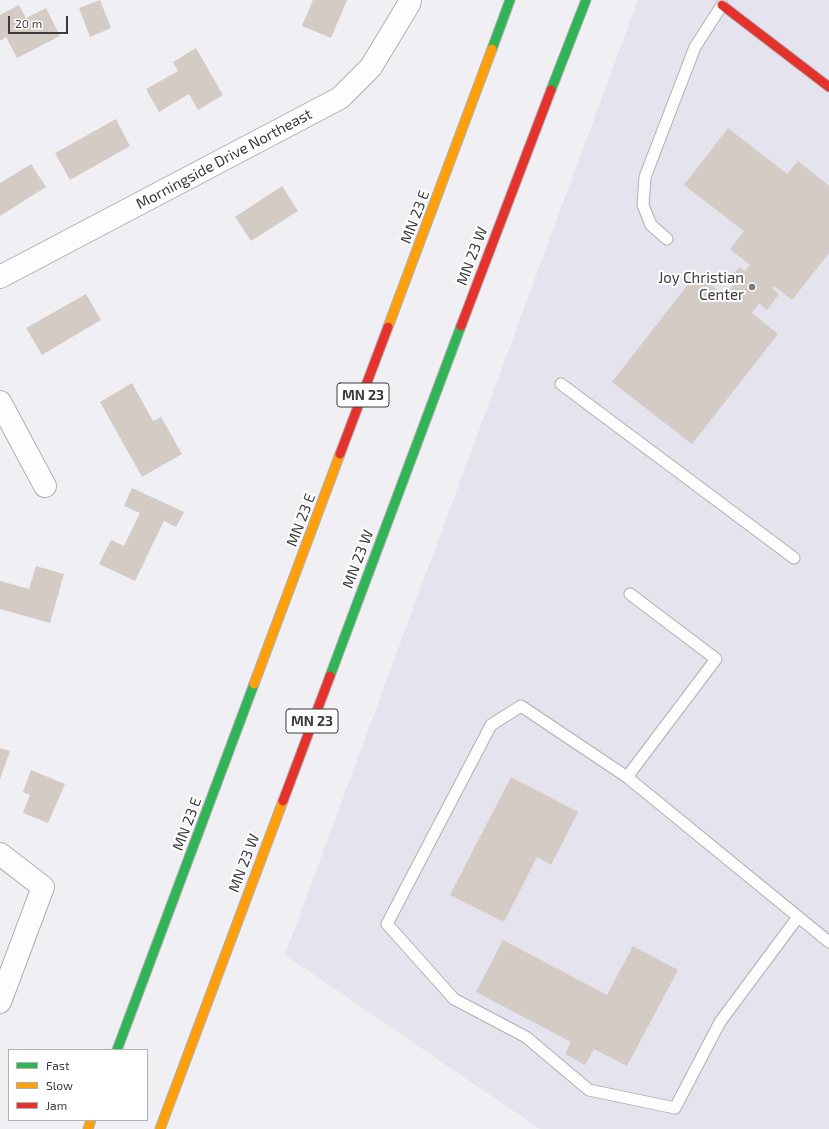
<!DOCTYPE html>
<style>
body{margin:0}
#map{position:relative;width:829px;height:1129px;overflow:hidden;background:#efeff4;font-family:"Exo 2",sans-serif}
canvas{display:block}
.legend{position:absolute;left:8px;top:1049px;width:140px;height:72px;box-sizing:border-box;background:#fff;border:1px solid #b1b1b2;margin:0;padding:5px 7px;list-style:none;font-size:12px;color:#3c3c3f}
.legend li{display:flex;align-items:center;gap:8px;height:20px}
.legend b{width:20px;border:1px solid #b1b1b2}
.scale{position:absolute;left:8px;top:16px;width:60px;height:18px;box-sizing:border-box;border:2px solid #3c3c3f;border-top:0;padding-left:5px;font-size:12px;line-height:14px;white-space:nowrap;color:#3c3c3f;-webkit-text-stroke:3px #fff;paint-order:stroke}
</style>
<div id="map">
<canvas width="829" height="1129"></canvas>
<ul class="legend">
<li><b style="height:5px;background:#30b455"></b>Fast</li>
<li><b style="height:5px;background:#ff9f0a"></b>Slow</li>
<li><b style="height:5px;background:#e5322d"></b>Jam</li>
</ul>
<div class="scale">20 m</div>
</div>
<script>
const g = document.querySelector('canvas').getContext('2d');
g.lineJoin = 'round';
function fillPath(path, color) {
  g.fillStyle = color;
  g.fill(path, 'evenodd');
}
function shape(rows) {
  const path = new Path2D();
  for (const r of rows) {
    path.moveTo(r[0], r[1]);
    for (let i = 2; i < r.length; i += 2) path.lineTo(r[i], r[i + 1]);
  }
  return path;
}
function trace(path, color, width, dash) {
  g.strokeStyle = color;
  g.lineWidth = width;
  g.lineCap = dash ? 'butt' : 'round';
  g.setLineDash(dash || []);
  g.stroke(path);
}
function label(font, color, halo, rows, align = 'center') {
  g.font = font + ' "Exo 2",sans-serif';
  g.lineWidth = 4;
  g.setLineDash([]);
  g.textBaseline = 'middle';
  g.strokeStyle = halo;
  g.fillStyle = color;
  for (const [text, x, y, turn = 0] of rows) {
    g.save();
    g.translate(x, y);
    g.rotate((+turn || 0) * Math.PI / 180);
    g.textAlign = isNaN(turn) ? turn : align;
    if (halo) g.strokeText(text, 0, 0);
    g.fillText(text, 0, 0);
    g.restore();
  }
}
fillPath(shape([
 [638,0,829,0,829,1129,540,1129,285,955]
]), '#e4e3ee');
fillPath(shape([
 [100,0,111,28,90,37,79,8],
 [313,0,347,0,331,38,302,26],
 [19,5,26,18,46,8,60,36,17,58,6,37,0,41,0,15],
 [196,48,223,95,198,110,189,94,159,112,146,89,178,71,173,62],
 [116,119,130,146,70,180,55,153],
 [728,128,787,174,798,161,829,186,829,253,792,300,774,286,772,288,779,294,767,310,759,303,752,313,778,334,692,444,612,382,696,274,725,296,736,281,731,277,739,267,745,271,750,265,730,249,744,231,684,185],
 [31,164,46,187,0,216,0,183],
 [282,186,298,211,251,241,235,217],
 [86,294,101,320,42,355,26,328],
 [132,383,153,421,161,417,182,454,142,477,100,402],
 [132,488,184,512,176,527,164,521,135,581,99,564,111,540,124,546,140,513,124,506],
 [36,566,64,574,50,623,0,609,0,581,29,589],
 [0,748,10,751,0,779],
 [31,770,65,784,48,823,23,813,30,795,23,792],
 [511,777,578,812,551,865,537,857,504,922,450,895],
 [503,940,607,995,633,946,678,970,627,1066,594,1049,585,1065,565,1054,571,1042,476,992]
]), '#d4ccc4');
const lane = shape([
 [667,239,651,225,643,205,645,177,695,47,722,5],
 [561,384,794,558],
 [627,777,716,659,630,594],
 [798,917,720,1022,675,1108,589,1090,526,1037,454,999,387,924,491,725,521,706,627,777,829,942]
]);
const street = shape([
 [0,277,340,98,371,67,409,4,410,0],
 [0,402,45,486],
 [0,854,43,887,0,1002]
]);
const fast = shape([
 [492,49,510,0],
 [551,90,586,0],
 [330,676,461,326],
 [117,1050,254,684]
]);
const slow = shape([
 [388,327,492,49],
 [254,684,340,454],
 [88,1129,91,1120],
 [160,1129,283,801]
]);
const jam = shape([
 [722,5,829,87],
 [461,326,551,90],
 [340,454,388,327],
 [283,801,330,676]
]);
trace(lane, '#b0b0b3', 13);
trace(street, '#b0b0b3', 24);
trace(fast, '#b0b0b3', 11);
trace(slow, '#b0b0b3', 11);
trace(jam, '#b0b0b3', 11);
trace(lane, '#fdfdfd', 11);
trace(street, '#fdfdfd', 22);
trace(fast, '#30b455', 9);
trace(slow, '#ff9f0a', 9);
trace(jam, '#e5322d', 9);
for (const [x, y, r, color] of [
 [752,287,4,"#7b7b7e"]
]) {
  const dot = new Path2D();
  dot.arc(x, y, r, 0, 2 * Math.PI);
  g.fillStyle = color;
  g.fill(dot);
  trace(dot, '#fff', 1.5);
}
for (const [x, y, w] of [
 [363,395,52],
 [312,721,52]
]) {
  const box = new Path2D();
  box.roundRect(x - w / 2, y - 12, w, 24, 3);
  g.fillStyle = '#fff';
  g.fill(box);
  trace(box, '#3c3c3f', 1);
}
label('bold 14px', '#3c3c3f', null, [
 ["MN 23",363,395],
 ["MN 23",312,721]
]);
label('15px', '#3c3c3f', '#fff', [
 ["Morningside Drive Northeast",224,159,-28],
 ["MN 23 E",415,217,-69],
 ["MN 23 W",472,256,-69],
 ["MN 23 E",301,520,-69],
 ["MN 23 W",358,559,-69],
 ["MN 23 E",187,824,-69],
 ["MN 23 W",244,863,-69]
]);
label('15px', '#3c3c3f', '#fff', [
 ["Joy Christian",744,278],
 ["Center",744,295]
], 'right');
</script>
